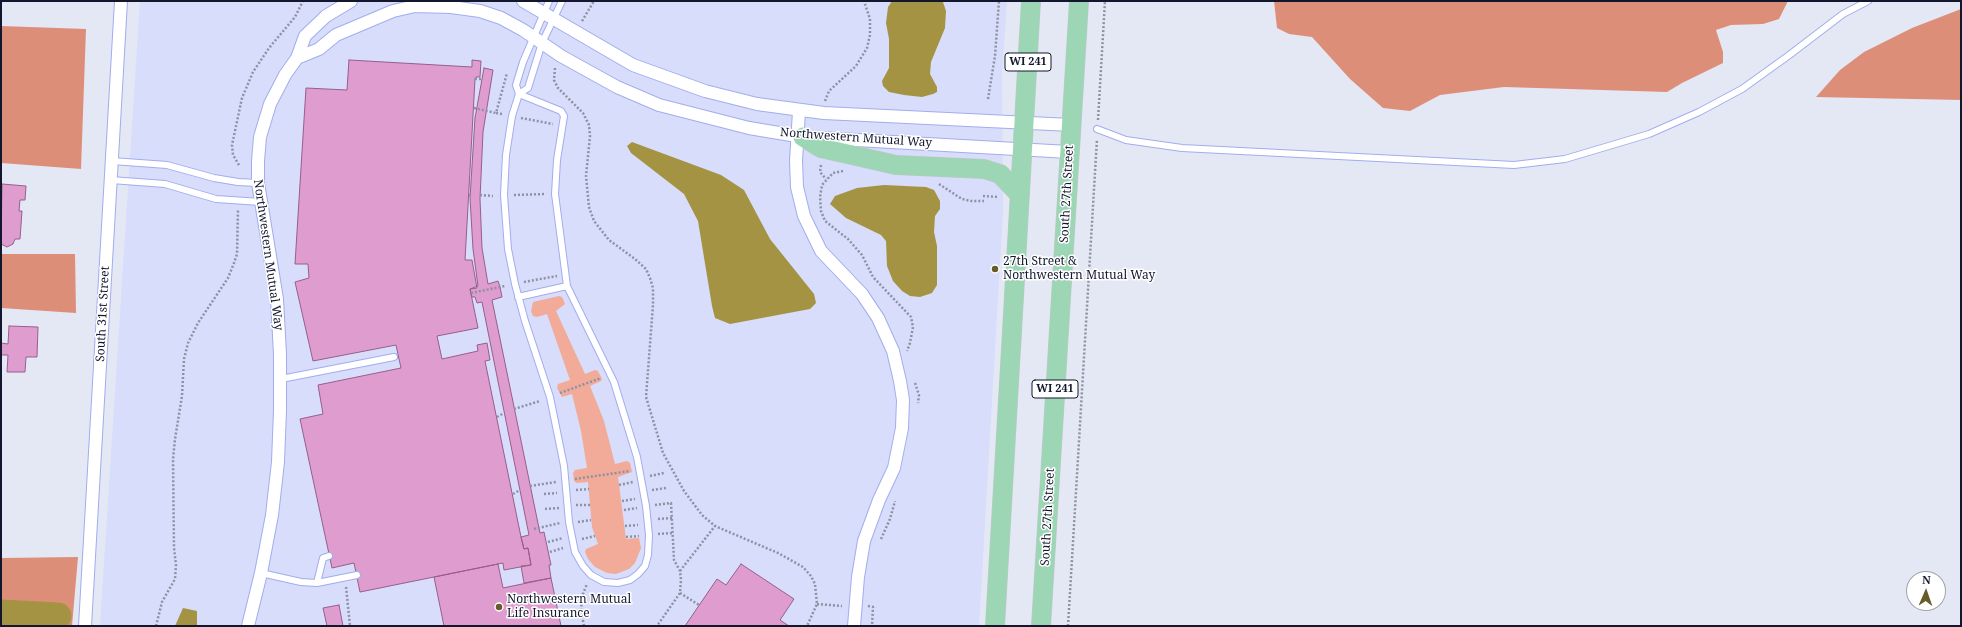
<!DOCTYPE html>
<style>
body{margin:0}
#map{position:relative;width:1962px;height:627px;overflow:hidden;background:#e4e8f5;font-family:"Noto Serif",serif}
canvas{display:block}
.frame{position:absolute;inset:0;border:2px solid #13172e;pointer-events:none}
.north{position:absolute;left:1906px;top:571px;width:40px;height:40px;box-sizing:border-box;background:#fff;border:1px solid #a1a2ab;border-radius:50%;rotate:2deg;font-size:11px;font-weight:700;line-height:16px;text-align:center;color:#13172e}
.north::after{content:'';display:block;margin:auto;width:14px;height:18px;background:#675b28;clip-path:polygon(50% 0,100% 100%,50% 72%,0 100%)}
</style>
<div id="map">
<canvas width="1962" height="627"></canvas>
<div class="frame"></div>
<div class="north">N</div>
</div>
<script>
const g = document.querySelector('canvas').getContext('2d');
g.lineJoin = 'round';
function fillPath(path, color) {
  g.fillStyle = color;
  g.fill(path, 'evenodd');
}
function shape(rows) {
  const path = new Path2D();
  for (const r of rows) {
    path.moveTo(r[0], r[1]);
    for (let i = 2; i < r.length; i += 2) path.lineTo(r[i], r[i + 1]);
  }
  return path;
}
function trace(path, color, width, dash) {
  g.strokeStyle = color;
  g.lineWidth = width;
  g.lineCap = dash ? 'butt' : 'round';
  g.setLineDash(dash || []);
  g.stroke(path);
}
function label(font, color, halo, rows, align = 'center') {
  g.font = font + ' "Noto Serif",serif';
  g.lineWidth = 3;
  g.setLineDash([]);
  g.textBaseline = 'middle';
  g.strokeStyle = halo;
  g.fillStyle = color;
  for (const [text, x, y, turn = 0] of rows) {
    g.save();
    g.translate(x, y);
    g.rotate((+turn || 0) * Math.PI / 180);
    g.textAlign = isNaN(turn) ? turn : align;
    if (halo) g.strokeText(text, 0, 0);
    g.fillText(text, 0, 0);
    g.restore();
  }
}
fillPath(shape([
 [140,1,1007,1,1002,74,1003,211,979,626,100,626]
]), '#d7ddfb');
fillPath(shape([
 [559,296,562,297,565,304,556,311,585,374,595,370,598,371,602,379,601,381,590,386,604,421,615,464,627,461,630,463,632,472,618,477,626,539,639,538,641,548,635,563,629,569,616,574,607,573,595,567,588,559,585,552,586,549,598,544,592,527,588,482,577,483,574,481,573,473,575,470,587,468,581,431,572,394,562,397,557,388,558,384,570,380,547,314,537,317,533,316,531,311,533,302]
]), '#f1ab98');
fillPath(shape([
 [1274,1,1788,1,1779,19,1763,24,1731,25,1716,30,1723,52,1723,63,1682,83,1667,92,1504,87,1440,95,1410,111,1383,108,1350,79,1312,37,1289,34,1277,28],
 [1961,9,1961,100,1816,97,1840,70,1864,52,1912,28],
 [1,26,86,29,81,169,1,163],
 [1,254,75,254,76,313,1,308],
 [78,557,72,626,1,626,1,558]
]), '#dd8e79');
fillPath(shape([
 [892,1,943,2,946,11,945,28,931,62,930,74,937,87,937,92,933,94,922,97,904,95,889,92,883,86,882,81,889,68,889,39,886,23,888,7],
 [632,142,721,175,744,190,770,239,814,294,816,303,810,309,730,324,715,318,712,306,698,221,684,194,631,153,627,146],
 [884,185,926,187,934,190,940,201,940,209,935,216,934,232,937,246,937,285,932,293,920,297,910,296,902,291,893,281,887,266,886,241,881,235,846,218,830,204,835,196,857,188],
 [183,608,197,611,197,626,175,626]
]), '#a59344');
trace(shape([
 [1,613,58,616]
]), '#a59344', 27);
const building = shape([
 [349,60,472,67,472,60,481,61,480,77,476,77,475,79,465,260,472,260,477,288,470,289,478,328,437,336,442,359,478,351,477,345,487,343,490,360,485,361,521,537,524,549,528,548,531,565,504,570,503,563,360,592,354,563,332,568,300,419,323,414,318,385,401,368,396,345,313,361,295,282,309,278,308,264,295,264,306,88,347,90,349,60],
 [484,68,493,70,483,132,480,199,482,248,488,284,498,281,500,287,502,297,492,300,540,533,544,532,551,565,549,565,551,578,524,583,521,566,531,565,528,548,524,549,521,537,529,535,482,302,477,303,475,297,472,297,470,289,478,286,473,249,470,198,475,118,484,68],
 [2,184,26,186,25,200,20,200,19,211,22,211,20,239,15,239,13,244,7,247,1,244,2,184],
 [9,326,38,327,37,357,26,357,25,372,7,372,8,355,1,355,1,343,8,344,9,326],
 [498,564,503,588,551,578,561,626,444,626,434,577,498,564],
 [741,564,794,599,780,620,789,626,685,626,717,579,726,585,741,564],
 [339,605,343,626,327,626,323,608,339,605]
]);
fillPath(building, '#df9dcf');
trace(building, '#975f89', 1);
const lane = shape([
 [549,1,523,62,516,85,519,94,528,88,542,43,562,1],
 [519,94,561,111,564,116,557,160,555,194,567,286,614,382,637,457,646,506,649,535,648,555,645,566,638,574,630,580,618,583,604,582,591,575,583,566,575,552,569,522,564,466,550,397,525,321,515,284,508,249,504,195,506,155,512,116,519,94],
 [1097,129,1126,140,1182,148,1514,165,1565,159,1649,134,1699,112,1742,89,1788,56,1843,14,1868,1],
 [112,161,167,165,214,178,238,182,258,183],
 [111,180,165,184,216,199,261,202],
 [518,297,567,286],
 [281,379,394,357],
 [261,573,301,582,317,583,357,575],
 [317,583,323,558,329,556]
]);
const street = shape([
 [523,1,633,65,705,91,757,104,824,113,1071,125],
 [297,58,319,49,336,35,393,11,415,6,451,7,480,11,501,18,523,30,561,56,617,87,659,105,749,128,803,137,1069,152],
 [799,111,796,161,797,187,804,216,821,251,862,294,878,318,893,351,900,381,903,400,902,428,894,468,879,500,864,541,858,577,854,626],
 [85,626,121,1],
 [248,626,261,573,272,515,278,462,280,410,280,354,277,299,258,183,258,161,260,137,270,104,285,75,297,58,305,36,326,16,351,1]
]);
const primary = shape([
 [803,137,821,148,896,165,984,169,1000,174,1020,195],
 [995,626,1031,1],
 [1041,626,1079,1]
]);
trace(lane, '#a2aded', 8);
trace(street, '#a2aded', 14);
trace(primary, '#c6c7cd', 20);
trace(shape([
 [582,21,594,1],
 [555,68,554,80,558,88,583,113,589,125,590,136,586,176,589,207,594,221,609,240,635,259,646,269,650,278,653,288,653,305,646,397,663,453,684,491,702,515,715,526,778,553,803,567,811,576,815,584,817,604,807,626],
 [475,79,482,79],
 [988,99,995,56,999,1],
 [825,101,829,91,856,66,867,48,870,35,870,19,864,1],
 [474,108,496,113],
 [502,114,496,113,507,73],
 [521,118,553,124],
 [1098,120,1105,1],
 [239,165,233,155,232,145,242,98,253,72,269,48,295,17,303,1],
 [821,165,820,172,826,179],
 [843,171,833,173,822,185,820,197,821,211,825,221,848,239,862,255,873,277,911,317,913,327,910,343,907,351],
 [939,184,962,199,971,201,984,201],
 [469,195,470,195],
 [480,195,493,196],
 [514,195,546,194],
 [983,196,999,197],
 [524,282,557,276],
 [471,293,505,286],
 [915,383,919,395,918,403],
 [560,393,601,378],
 [514,409,540,401],
 [497,417,504,413],
 [650,476,664,473],
 [575,479,630,471],
 [619,485,633,482],
 [530,486,556,482],
 [576,490,589,489],
 [652,490,666,488],
 [513,494,520,490],
 [544,494,557,493],
 [622,501,635,499],
 [576,505,590,505],
 [655,505,671,503,674,560,680,571,681,580,680,593,657,626],
 [545,509,559,508],
 [624,510,637,508],
 [658,519,672,518],
 [578,522,591,520],
 [625,526,638,525],
 [534,529,560,523],
 [658,534,673,533],
 [626,537,639,536],
 [582,539,595,536],
 [881,539,890,519,895,501],
 [548,542,563,538],
 [550,552,563,548],
 [680,571,715,526],
 [346,587,350,626],
 [680,593,699,605],
 [817,604,842,606],
 [868,606,873,607,872,626],
 [156,626,162,602,175,579,176,565,174,548,173,459,175,439,182,396,184,359,188,343,198,323,228,278,234,263,237,254,238,210],
 [584,626,581,611,582,596,587,584],
 [1068,626,1097,139]
]), '#8d91a2', 2.5, [2, 2]);
trace(lane, '#fff', 6);
trace(street, '#fff', 12);
trace(primary, '#9dd6b5', 19);
for (const [x, y, r, color] of [
 [995,269,4,"#675b28"],
 [499,607,4,"#675b28"]
]) {
  const dot = new Path2D();
  dot.arc(x, y, r, 0, 2 * Math.PI);
  g.fillStyle = color;
  g.fill(dot);
  trace(dot, '#fff', 1.5);
}
for (const [x, y, w] of [
 [1028,62,46],
 [1055,389,46]
]) {
  const box = new Path2D();
  box.roundRect(x - w / 2, y - 9, w, 18, 3);
  g.fillStyle = '#fff';
  g.fill(box);
  trace(box, '#13172e', 1);
}
label('bold 11px', '#13172e', null, [
 ["WI 241",1028,62],
 ["WI 241",1055,389]
]);
label('12px', '#13172e', '#fff', [
 ["Northwestern Mutual Way",856,138,4],
 ["South 27th Street",1067,194,-87],
 ["Northwestern Mutual Way",268,255,82],
 ["South 31st Street",103,314,-87],
 ["South 27th Street",1048,517,-87]
]);
label('12px', '#13172e', '#fff', [
 ["27th Street &",1003,262],
 ["Northwestern Mutual Way",1003,276],
 ["Northwestern Mutual",507,600],
 ["Life Insurance",507,614]
], 'left');
</script>
